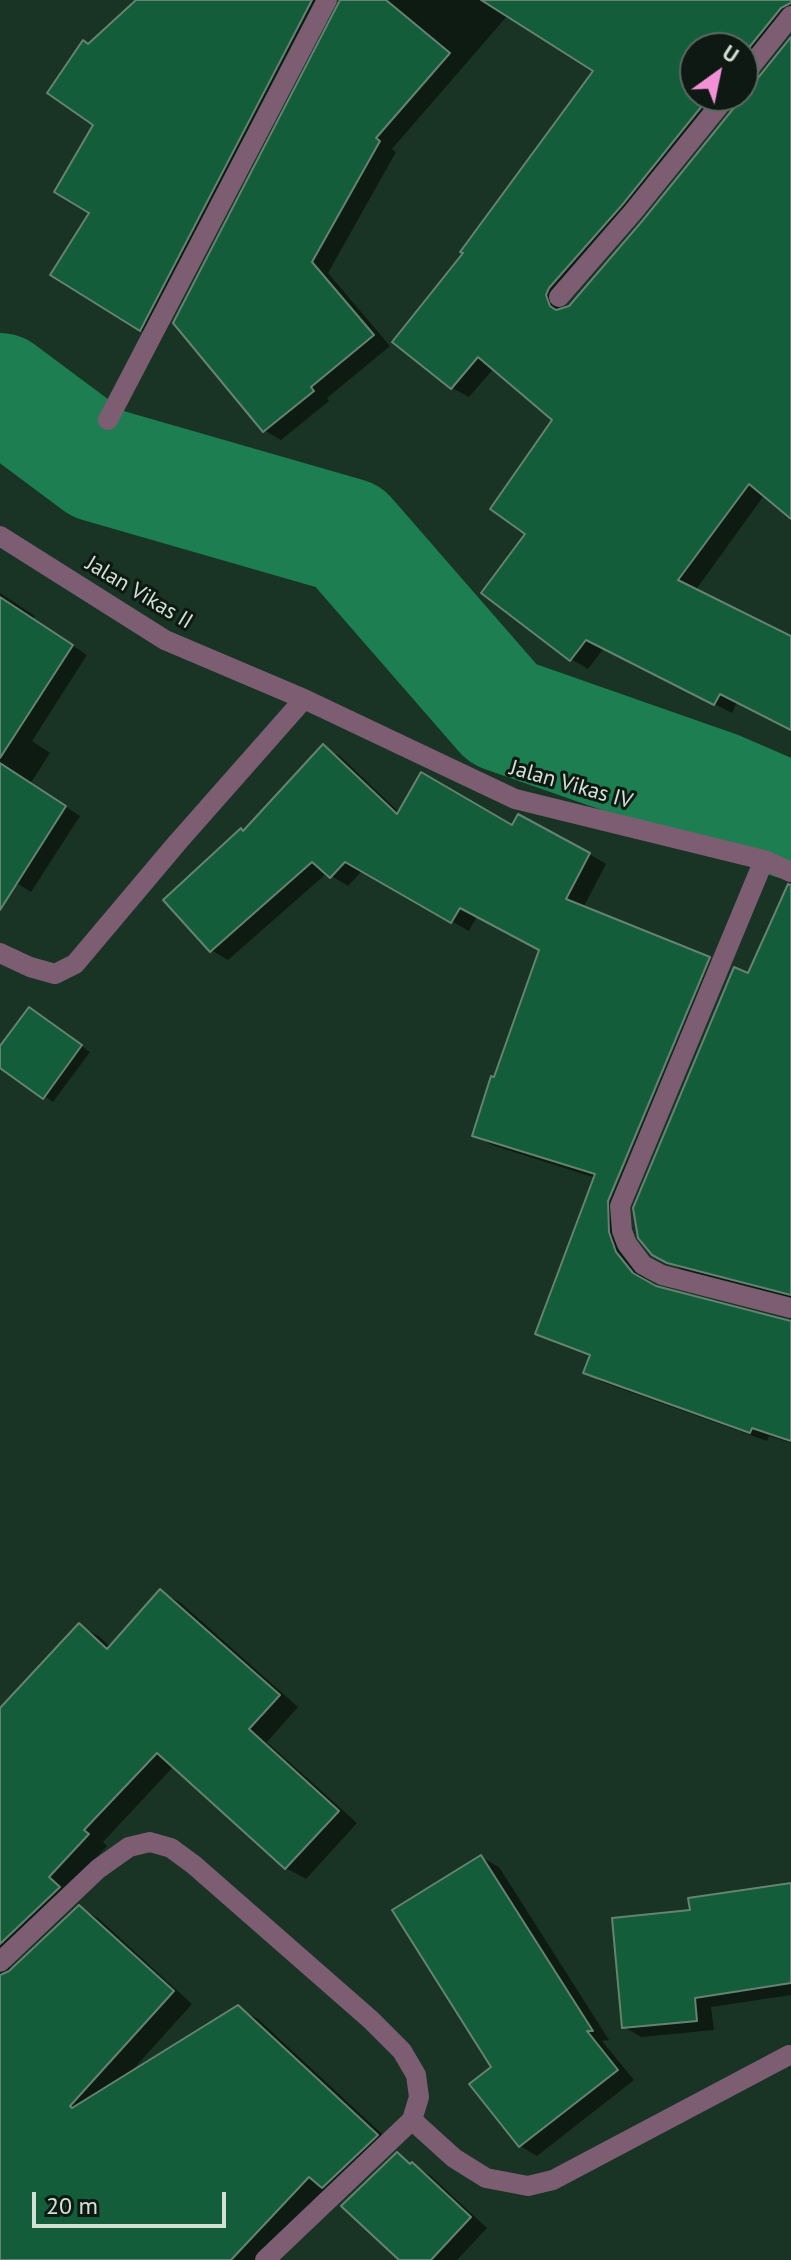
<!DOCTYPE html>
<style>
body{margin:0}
#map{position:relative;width:791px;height:2260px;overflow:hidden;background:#193425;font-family:"PT Sans",sans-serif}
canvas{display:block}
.north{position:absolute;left:679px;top:32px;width:80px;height:80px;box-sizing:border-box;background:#0d1912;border:2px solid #5b6960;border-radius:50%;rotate:33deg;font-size:22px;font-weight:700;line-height:32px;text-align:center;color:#d1e1d6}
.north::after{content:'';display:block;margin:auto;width:28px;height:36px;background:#f391d6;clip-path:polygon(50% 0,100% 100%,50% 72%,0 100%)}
.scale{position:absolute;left:32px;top:2192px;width:194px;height:36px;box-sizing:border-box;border:4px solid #d1e1d6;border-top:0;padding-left:10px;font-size:24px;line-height:28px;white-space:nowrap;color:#d1e1d6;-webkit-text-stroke:6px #0d1912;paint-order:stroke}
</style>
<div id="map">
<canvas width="791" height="2260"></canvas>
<div class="north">U</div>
<div class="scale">20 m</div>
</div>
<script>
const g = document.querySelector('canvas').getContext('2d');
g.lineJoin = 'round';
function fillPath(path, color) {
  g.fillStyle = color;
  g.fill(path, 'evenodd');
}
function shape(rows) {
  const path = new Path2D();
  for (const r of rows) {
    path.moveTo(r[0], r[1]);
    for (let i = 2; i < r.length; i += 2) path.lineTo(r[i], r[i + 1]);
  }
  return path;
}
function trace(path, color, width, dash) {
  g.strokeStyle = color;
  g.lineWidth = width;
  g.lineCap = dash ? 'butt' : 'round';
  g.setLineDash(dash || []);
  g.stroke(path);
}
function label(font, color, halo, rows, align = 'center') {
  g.font = font + ' "PT Sans",sans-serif';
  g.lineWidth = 6;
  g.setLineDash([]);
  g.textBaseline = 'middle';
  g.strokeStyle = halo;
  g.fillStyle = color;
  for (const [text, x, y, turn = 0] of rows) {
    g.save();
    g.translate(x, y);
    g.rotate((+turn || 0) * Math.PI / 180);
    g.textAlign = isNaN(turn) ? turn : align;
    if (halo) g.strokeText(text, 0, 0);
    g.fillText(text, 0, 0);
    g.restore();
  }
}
fillPath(shape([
 [138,0,337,0,332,3,157,339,141,330,92,212,95,124,89,46],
 [340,0,791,0,791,26,750,78,747,91,755,86,791,40,791,516,765,494,695,591,791,638,791,729,737,702,732,713,604,648,588,669,571,659,528,534,555,419,494,368,469,397,452,388,394,341,465,253,596,71,508,15,392,149,396,152,328,273,390,346,327,398,329,401,281,440,264,430],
 [695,48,743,48,743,96,739,105,644,222,570,307,563,312,566,298,736,96,695,96],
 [0,593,35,616,33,619,87,655,32,741,50,753,30,784,80,816,31,892,0,873],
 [323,747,340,756,400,813,513,827,589,854,606,864,583,908,602,1209,606,1211,711,960,726,968,624,1211,632,1260,650,1285,791,1322,791,1443,769,1436,767,1441,602,1382,586,1372,591,1357,555,1343,538,1333,596,1178,492,1145,475,1135,541,949,477,916,469,931,363,870,348,886,327,873,228,960,211,950,244,833],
 [791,918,791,1300,686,1272,653,1253,749,975],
 [38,1014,90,1052,53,1102,0,1065,0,1050],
 [161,1592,181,1603,298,1707,267,1742,357,1823,306,1879,286,1868,174,1766,103,1842,107,1846,67,1889,11,1964,8,1975,79,1907,99,1919,192,2004,129,2074,238,2008,258,2019,396,2147,261,2260,0,2260,0,1711,80,1626,100,1637,111,1648],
 [481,1857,499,1867,609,2040,602,2041,634,2080,537,2156,520,2146,494,2068],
 [791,1885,791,1995,711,2007,714,2030,641,2037,624,2027,692,1912],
 [397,2155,430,2175,487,2228,457,2260,401,2260]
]), '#0007');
trace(shape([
 [0,391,98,464,348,536,503,714,717,789,791,821]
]), '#1d7e51', 116);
const building = shape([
 [136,0,312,0,140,331,50,275,89,213,54,192,93,125,47,93,83,40,88,44,136,0],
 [340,0,386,0,450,53,376,138,380,141,312,262,374,335,311,387,314,391,263,432,173,323,340,0],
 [481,0,791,0,791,3,781,8,743,55,743,48,695,48,695,96,710,96,623,204,549,288,546,295,550,306,556,310,569,306,643,220,737,104,740,96,743,96,743,89,753,84,791,37,791,519,749,484,678,580,791,636,791,730,720,694,714,705,586,640,570,661,481,593,525,534,490,509,552,420,478,357,451,389,392,342,463,253,460,252,593,71,481,0],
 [0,597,73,645,0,758,0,597],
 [323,744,397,814,421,772,512,825,518,814,590,853,566,899,710,957,608,1201,609,1232,616,1252,633,1273,656,1286,791,1321,791,1441,752,1428,750,1433,583,1373,590,1355,535,1334,595,1174,472,1136,491,1076,494,1077,539,950,460,908,451,923,345,862,330,878,312,862,210,952,163,900,241,828,243,831,323,744],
 [0,763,66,806,0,910,0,763],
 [788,884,791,885,791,1295,667,1263,652,1255,638,1238,633,1208,734,967,748,973,788,884],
 [29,1007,82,1045,43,1099,0,1068,0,1046,29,1007],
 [160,1589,280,1695,249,1729,339,1811,285,1869,157,1753,84,1830,89,1834,49,1877,60,1887,0,1944,0,1708,79,1623,107,1649,160,1589],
 [481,1855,593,2031,587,2031,618,2070,519,2147,469,2084,491,2067,392,1910,481,1855],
 [791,1883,791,1983,695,1998,697,2021,622,2028,612,1918,690,1910,688,1898,791,1883],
 [79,1905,174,1991,70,2106,72,2108,238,2005,378,2135,322,2188,309,2177,231,2260,0,2260,0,1975,9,1971,79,1905],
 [397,2152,410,2164,412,2162,471,2217,431,2260,399,2260,341,2206,397,2152]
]);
fillPath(building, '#145d3b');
trace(building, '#658370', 2);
trace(shape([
 [743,76,791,16],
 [559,297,633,212,727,96],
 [108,420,327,0],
 [0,536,165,640,304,699,515,799,764,860,791,872],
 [764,860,620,1206,622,1231,627,1244,643,1265,662,1275,791,1308],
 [0,953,30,967,55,974,75,964,177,843,304,699],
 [0,1962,98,1869,129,1847,150,1842,171,1848,194,1865,371,2020,402,2051,416,2075,419,2097,412,2120,265,2260],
 [412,2120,454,2158,486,2178,528,2186,553,2180,789,2055]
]), '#7c5d72', 20);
label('22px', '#d1e1d6', '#0d1912', [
 ["Jalan Vikas II",139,593,31],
 ["Jalan Vikas IV",571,785,16]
]);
</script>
